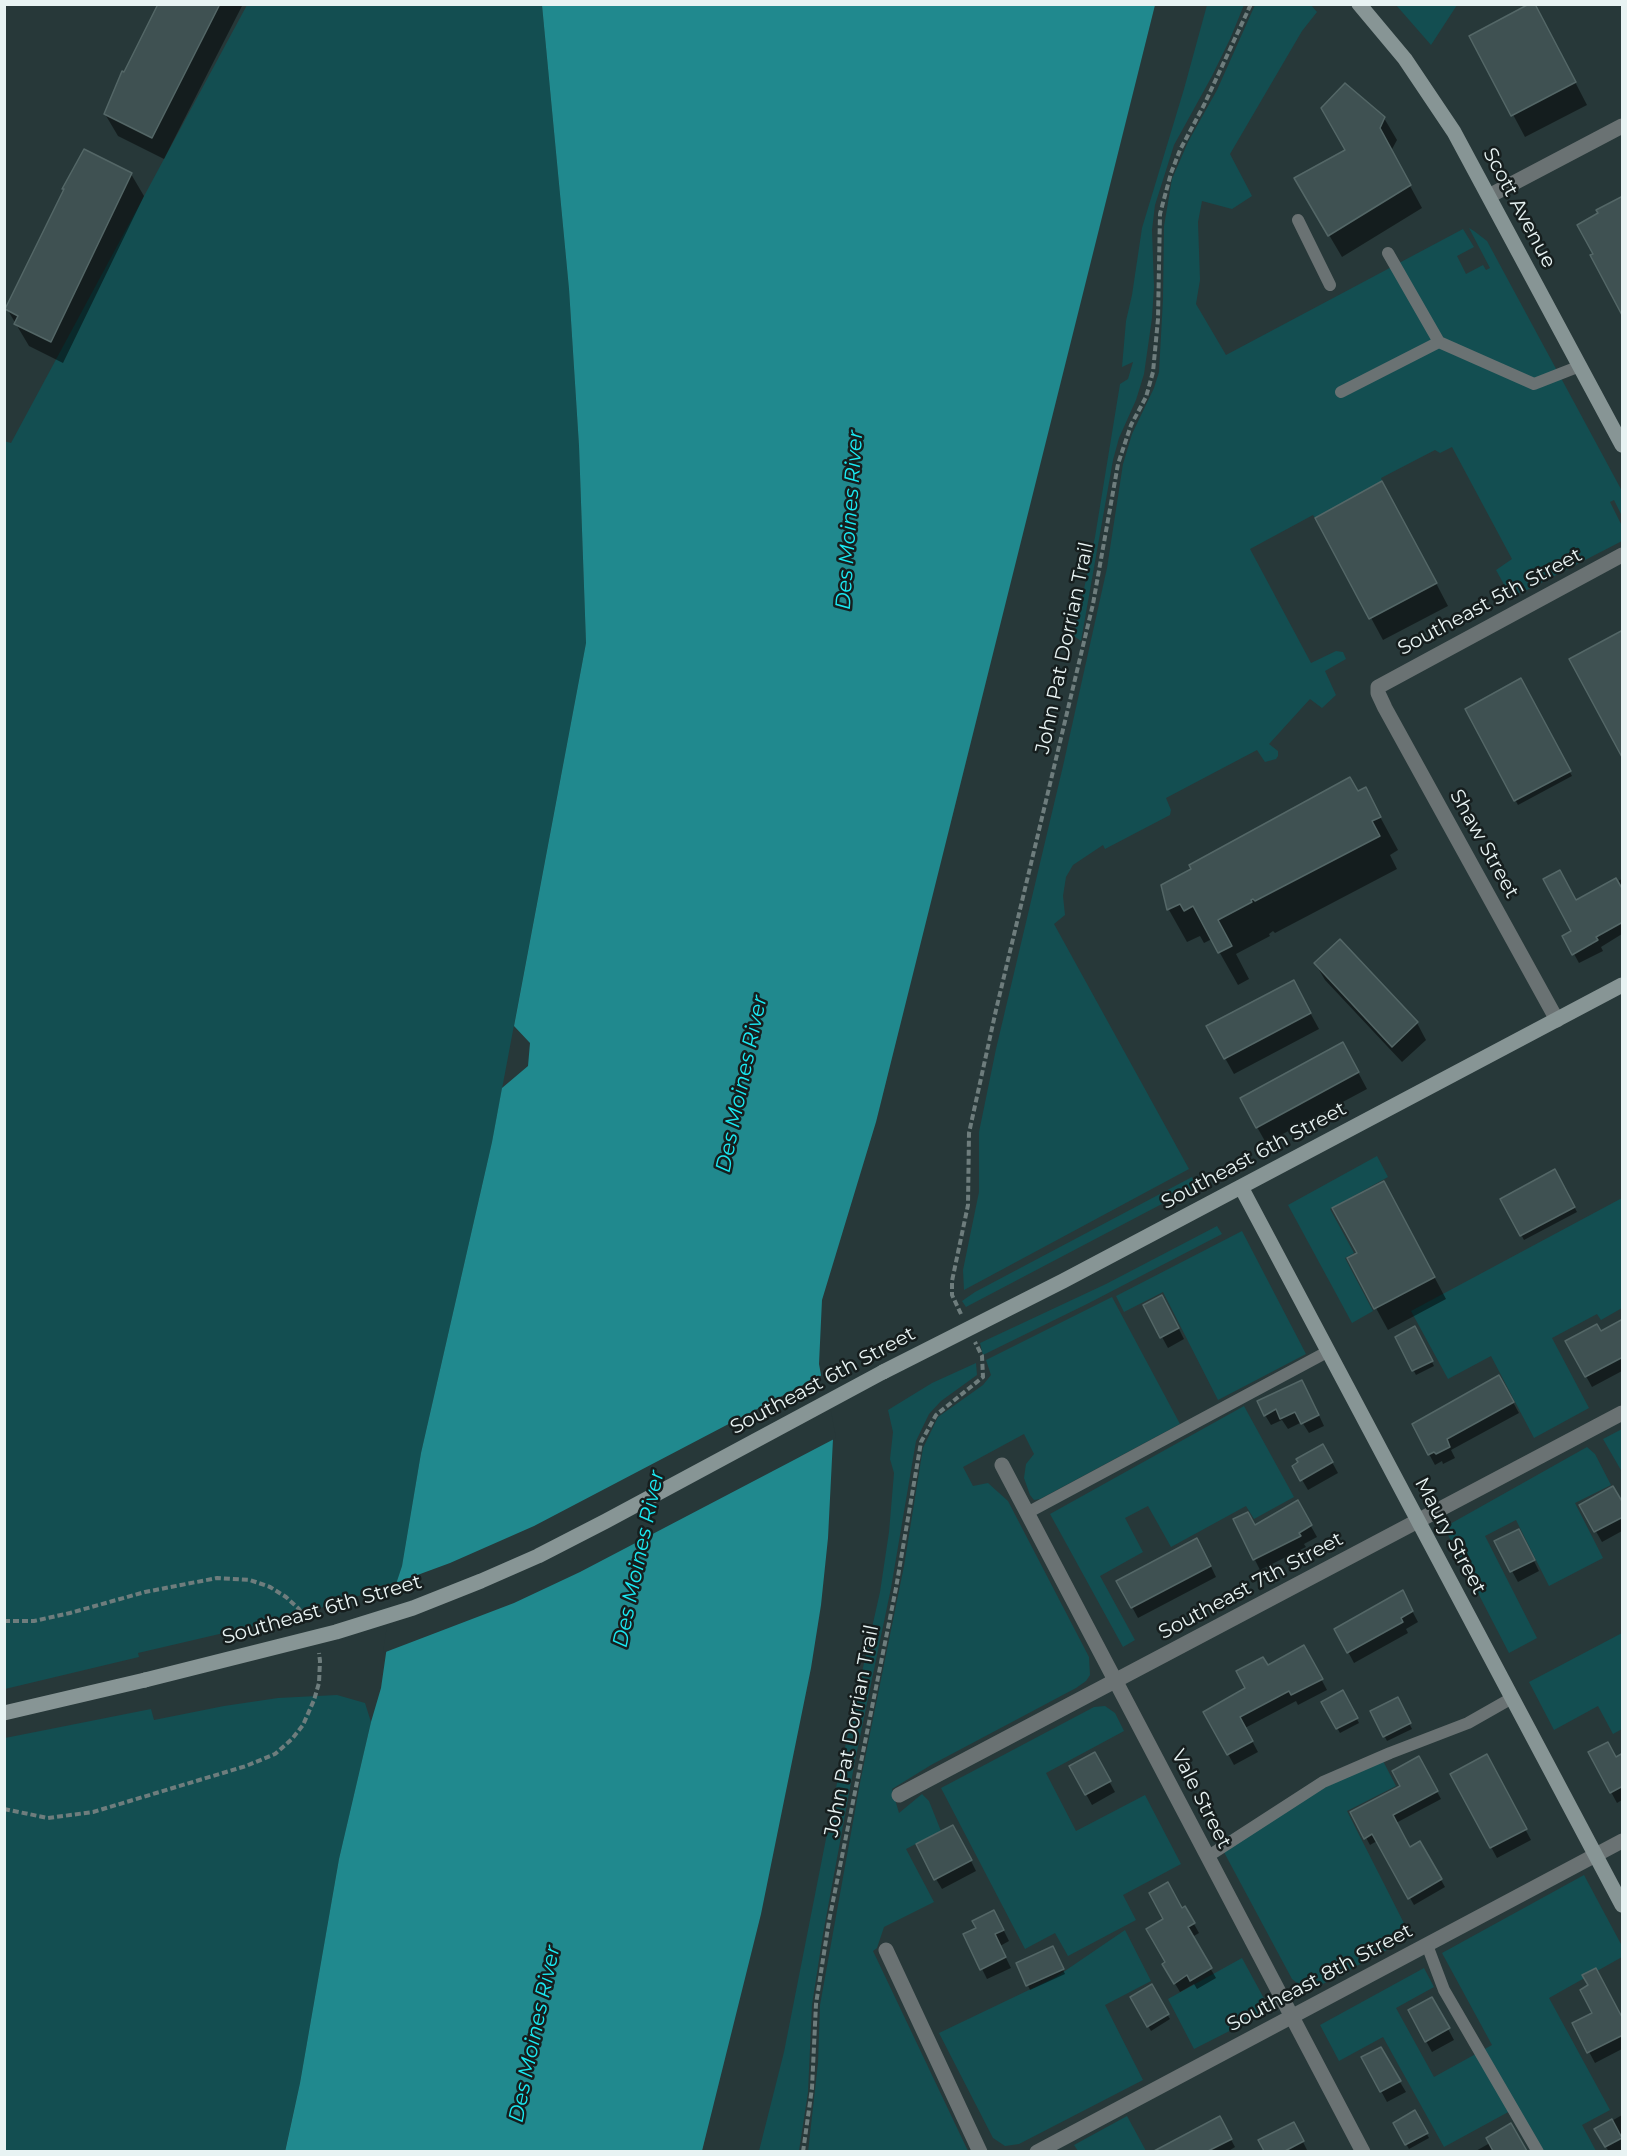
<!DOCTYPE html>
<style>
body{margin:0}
#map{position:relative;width:1627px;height:2156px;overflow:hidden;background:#273839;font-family:Montserrat,sans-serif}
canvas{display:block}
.frame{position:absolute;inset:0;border:6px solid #e8f3f3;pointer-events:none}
</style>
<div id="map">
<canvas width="1627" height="2156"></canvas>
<div class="frame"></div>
</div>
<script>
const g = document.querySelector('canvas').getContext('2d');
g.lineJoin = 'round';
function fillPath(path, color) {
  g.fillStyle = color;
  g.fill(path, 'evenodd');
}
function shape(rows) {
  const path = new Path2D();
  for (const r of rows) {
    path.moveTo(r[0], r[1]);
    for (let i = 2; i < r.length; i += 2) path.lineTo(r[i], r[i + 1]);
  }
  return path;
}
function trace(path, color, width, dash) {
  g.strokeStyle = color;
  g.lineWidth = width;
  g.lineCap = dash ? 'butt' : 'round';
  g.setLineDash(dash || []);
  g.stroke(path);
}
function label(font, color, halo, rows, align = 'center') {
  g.font = font + ' Montserrat,sans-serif';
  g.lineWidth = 5;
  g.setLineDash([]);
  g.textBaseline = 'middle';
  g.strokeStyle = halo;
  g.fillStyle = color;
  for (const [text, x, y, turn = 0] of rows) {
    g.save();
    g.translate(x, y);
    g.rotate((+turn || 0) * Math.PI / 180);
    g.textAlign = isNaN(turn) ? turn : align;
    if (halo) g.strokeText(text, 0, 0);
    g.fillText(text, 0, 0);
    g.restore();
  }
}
fillPath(shape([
 [247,5,542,5,569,289,579,446,586,643,492,1142,421,1453,402,1566,396,1584,288,1618,138,1653,139,1657,5,1689,4,441,11,443],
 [1207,5,1244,5,1230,39,1212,76,1174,145,1155,205,1152,230,1154,287,1152,318,1144,374,1136,400,1119,438,1113,460,1081,641,1074,636,1095,537,1120,384,1128,379,1133,362,1122,367,1126,321,1132,295,1142,228,1184,89],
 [1255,5,1311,5,1317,12,1302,31,1230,154,1252,196,1232,209,1202,201,1198,222,1200,280,1196,304,1226,355,1463,229,1474,247,1457,256,1466,274,1483,265,1486,270,1490,268,1469,228,1474,231,1487,241,1622,491,1622,516,1614,500,1610,502,1622,526,1622,541,1525,591,1519,593,1510,591,1506,588,1496,570,1512,559,1452,447,1440,453,1435,450,1381,478,1382,481,1315,518,1313,515,1250,549,1311,663,1336,651,1343,652,1346,659,1325,671,1336,695,1322,708,1310,699,1269,744,1278,751,1278,756,1276,759,1265,762,1257,750,1166,798,1171,810,1170,815,1105,849,1103,845,1073,865,1066,877,1063,896,1065,915,1054,924,1189,1169,964,1290,963,1270,979,1192,979,1132,996,1049,1063,766,1107,568,1123,464,1132,434,1154,388,1159,372,1163,299,1164,226,1172,179,1188,142,1217,90],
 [1396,5,1457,5,1431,45],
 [1377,1156,1388,1177,1330,1209,1354,1253,1345,1258,1373,1311,1352,1323,1288,1205],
 [1192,1177,1196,1186,966,1307,962,1301,975,1292],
 [1622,1198,1622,1308,1601,1320,1597,1314,1552,1338,1589,1408,1534,1438,1491,1356,1448,1379,1411,1311],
 [1217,1226,1222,1234,1089,1303,983,1355,980,1343,1106,1284],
 [1242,1231,1306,1354,1218,1400,1163,1292,1124,1312,1116,1296],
 [1112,1297,1180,1424,1040,1499,1034,1500,1030,1495,1024,1478,1026,1464,1034,1454,1024,1434,963,1467,973,1486,988,1483,1008,1501,1089,1657,1090,1675,1086,1681,1076,1688,931,1765,892,1789,899,1813,922,1794,929,1801,941,1831,906,1849,934,1902,884,1927,877,1948,873,1951,968,2151,808,2152,818,2063,820,2005,860,1783,904,1566,923,1448,938,1417,983,1385,991,1375,986,1360],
 [976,1363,977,1375,941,1401,929,1414,916,1441,891,1588,855,1761,823,1934,812,2005,808,2092,799,2151,759,2151,784,2052,837,1783,880,1592,889,1532,894,1473,890,1459,893,1432,888,1410,932,1383],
 [1244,1406,1294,1497,1254,1519,1246,1506,1171,1547,1148,1506,1125,1518,1143,1552,1100,1576,1135,1640,1123,1647,1050,1514],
 [1622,1429,1622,1472,1603,1439],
 [1587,1447,1595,1454,1611,1485,1575,1503,1603,1558,1549,1586,1516,1520,1485,1536,1537,1638,1509,1653,1448,1535,1450,1524],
 [1622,1633,1622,1729,1613,1734,1598,1706,1554,1730,1529,1682],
 [337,1695,365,1703,371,1722,339,1859,300,2083,285,2151,5,2152,5,1738,151,1709,154,1720,224,1706,278,1698],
 [1105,1706,1115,1713,1124,1731,1046,1773,1076,1831,1145,1795,1181,1864,1123,1895,1136,1920,1068,1956,1055,1933,1025,1949,941,1788,1094,1707],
 [1382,1759,1396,1786,1347,1811,1411,1937,1319,1986,1303,1988,1292,1979,1218,1841],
 [1584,1875,1622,1946,1622,1957,1549,1998,1610,2110,1582,2125,1596,2151,1535,2151,1512,2110,1444,2147,1383,2037,1339,2061,1320,2025,1424,1968,1434,1987,1396,2008,1434,2077,1492,2045,1442,1953],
 [1125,1930,1151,1981,1105,2005,1143,2080,1019,2144,1005,2146,993,2138,939,2033,1056,1977],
 [1242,1958,1267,2004,1261,2015,1194,2049,1168,1999],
 [1127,2116,1146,2151,1078,2151,1074,2145]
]), '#134e51');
fillPath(shape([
 [542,5,1155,5,876,1122,822,1300,819,1364,833,1439,828,1538,821,1605,811,1668,761,1914,702,2151,285,2152,300,2083,339,1859,371,1722,381,1688,396,1584,402,1566,421,1453,492,1142,502,1088,528,1066,530,1043,514,1026,586,643,579,446,569,289]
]), '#20898e');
fillPath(shape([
 [824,1374,836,1438,580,1572,514,1603,383,1653,393,1584,450,1563,534,1526]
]), '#273839');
fillPath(shape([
 [159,4,243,4,164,159,118,136,105,114],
 [1546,26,1587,105,1525,137,1471,36],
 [1384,118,1397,140,1391,151,1422,208,1342,257,1296,179,1347,150],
 [131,174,144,196,63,363,29,346,7,309],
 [1395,505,1448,606,1383,640,1317,518],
 [1520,680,1572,776,1518,805,1467,709],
 [1365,789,1398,850,1390,855,1397,869,1275,933,1273,931,1269,934,1270,936,1236,954,1249,979,1238,985,1212,939,1204,943,1200,936,1187,942,1169,910,1163,886],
 [1622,879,1622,934,1601,947,1603,951,1579,963,1564,936,1573,932,1576,902],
 [1340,941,1417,1023,1426,1040,1402,1062,1325,980,1315,963],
 [1302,998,1319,1029,1234,1074,1225,1058],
 [1352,1061,1367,1089,1266,1143,1257,1127],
 [1555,1171,1577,1212,1524,1240,1502,1199],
 [1396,1205,1446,1299,1388,1330,1349,1259,1359,1254],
 [1145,1306,1168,1307,1184,1339,1168,1348],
 [1622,1321,1622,1371,1592,1387,1567,1342,1600,1333],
 [1415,1328,1434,1366,1416,1375,1397,1338],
 [1499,1377,1519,1413,1451,1450,1455,1458,1443,1464,1442,1461,1435,1465,1429,1454],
 [1308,1392,1324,1426,1309,1433,1302,1422,1288,1429,1282,1420,1271,1425,1265,1415],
 [1323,1446,1338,1473,1308,1490,1294,1466],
 [1298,1503,1317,1537,1304,1544,1306,1547,1260,1570,1235,1520,1255,1527],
 [1581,1505,1622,1506,1622,1531,1602,1542],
 [1524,1541,1539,1571,1518,1582,1496,1542],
 [1203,1550,1216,1577,1138,1618,1118,1581],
 [1402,1592,1418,1622,1406,1629,1408,1633,1354,1663,1336,1629],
 [1304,1647,1327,1690,1298,1705,1296,1701,1245,1728,1258,1752,1234,1765,1205,1712,1247,1689,1267,1667],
 [1343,1692,1359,1723,1340,1733,1323,1703],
 [1397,1699,1412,1729,1387,1741,1372,1712],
 [1094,1754,1115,1792,1092,1805,1071,1767],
 [1419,1758,1441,1799,1396,1823,1409,1849,1420,1843,1445,1887,1414,1905,1377,1841,1370,1845,1352,1812,1402,1786],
 [1492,1767,1531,1840,1497,1858,1452,1775],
 [1622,1772,1622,1800,1617,1803,1611,1792],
 [959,1837,976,1871,942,1889,936,1879],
 [1185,1908,1199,1933,1192,1937,1216,1978,1197,1989,1194,1984,1180,1992,1164,1965,1167,1963,1182,1910],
 [1000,1923,1009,1941,1000,1946,1011,1968,987,1979,965,1935],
 [1055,1953,1065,1974,1030,1990,1018,1964],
 [1151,1986,1170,2019,1151,2031,1132,1998],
 [1432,1999,1454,2040,1432,2052,1426,2041],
 [1622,2021,1622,2049,1595,2063,1574,2024],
 [1380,2049,1406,2092,1387,2102,1381,2091],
 [1415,2112,1429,2138,1409,2149,1395,2124],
 [1622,2115,1622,2149,1618,2152,1609,2152,1596,2130],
 [1219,2118,1235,2147,1227,2152,1159,2150],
 [1511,2125,1526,2152,1474,2152,1490,2143],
 [1299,2134,1308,2152,1266,2152,1260,2141]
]), '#0007');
const building = shape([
 [158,4,220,4,152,138,104,114,122,71,124,72,158,4],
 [1529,4,1535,4,1576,82,1511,116,1469,36,1529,4],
 [1345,83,1385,117,1380,128,1411,185,1328,236,1294,178,1345,150,1321,108,1345,83],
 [84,149,132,173,51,342,14,324,18,316,5,309,64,189,62,189,84,149],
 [1623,196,1623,317,1590,255,1593,254,1577,225,1598,213,1596,210,1623,196],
 [1382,481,1437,583,1369,619,1315,518,1382,481],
 [1623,630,1623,759,1569,659,1623,630],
 [1521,678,1571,771,1514,801,1465,709,1521,678],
 [1350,777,1358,791,1366,787,1381,817,1372,821,1380,836,1255,901,1253,899,1251,900,1252,902,1218,920,1232,946,1218,953,1193,906,1184,911,1180,904,1167,910,1161,885,1191,869,1189,865,1350,777],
 [1560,870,1576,900,1616,878,1623,890,1623,922,1596,937,1598,940,1572,955,1562,936,1571,931,1543,879,1560,870],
 [1340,939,1418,1022,1392,1047,1314,963,1340,939],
 [1294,980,1311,1013,1224,1059,1206,1026,1294,980],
 [1343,1042,1359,1072,1256,1128,1240,1098,1343,1042],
 [1555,1169,1575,1207,1520,1236,1500,1199,1555,1169],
 [1384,1181,1435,1277,1374,1309,1347,1258,1357,1253,1332,1208,1384,1181],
 [1162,1295,1179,1328,1160,1338,1143,1305,1162,1295],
 [1623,1319,1623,1357,1585,1377,1565,1341,1597,1324,1601,1331,1623,1319],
 [1415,1326,1433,1361,1412,1371,1395,1337,1415,1326],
 [1499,1375,1514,1402,1447,1439,1450,1447,1436,1454,1434,1452,1428,1455,1412,1424,1499,1375],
 [1302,1380,1319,1415,1301,1424,1295,1412,1280,1419,1276,1409,1264,1416,1257,1401,1302,1380],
 [1323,1444,1333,1462,1300,1481,1292,1466,1298,1462,1296,1459,1323,1444],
 [1613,1486,1623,1503,1623,1517,1594,1532,1579,1505,1613,1486],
 [1298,1500,1312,1525,1299,1533,1301,1536,1253,1560,1233,1519,1248,1512,1255,1525,1298,1500],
 [1519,1529,1535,1560,1510,1572,1494,1541,1519,1529],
 [1197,1538,1211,1566,1131,1608,1116,1581,1197,1538],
 [1403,1590,1413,1611,1401,1618,1403,1622,1347,1653,1334,1629,1403,1590],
 [1304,1645,1323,1679,1291,1695,1289,1691,1240,1717,1253,1741,1227,1755,1203,1712,1245,1688,1236,1671,1263,1657,1268,1665,1304,1645],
 [1343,1690,1358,1718,1336,1729,1321,1702,1343,1690],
 [1398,1697,1411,1723,1383,1737,1370,1711,1398,1697],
 [1608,1742,1616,1757,1623,1753,1623,1786,1610,1793,1588,1752,1608,1742],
 [1095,1752,1111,1781,1085,1795,1069,1766,1095,1752],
 [1487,1754,1527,1829,1490,1848,1450,1774,1487,1754],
 [1419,1756,1438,1791,1393,1815,1410,1847,1420,1841,1442,1879,1408,1899,1372,1834,1364,1839,1350,1812,1400,1786,1392,1771,1419,1756],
 [953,1825,972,1860,934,1880,916,1844,953,1825],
 [1168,1882,1182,1908,1185,1906,1195,1923,1188,1927,1212,1968,1190,1981,1187,1975,1174,1984,1162,1964,1165,1962,1146,1929,1163,1919,1149,1893,1168,1882],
 [994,1910,1004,1930,995,1934,1006,1957,980,1970,963,1934,976,1928,972,1921,994,1910],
 [1053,1946,1064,1969,1026,1986,1016,1963,1053,1946],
 [1596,1968,1623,2019,1623,2035,1587,2053,1572,2023,1592,2013,1580,1990,1588,1985,1582,1975,1596,1968],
 [1152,1984,1169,2014,1147,2027,1130,1997,1152,1984],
 [1432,1997,1450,2028,1425,2042,1408,2010,1432,1997],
 [1381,2047,1401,2081,1380,2092,1361,2057,1381,2047],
 [1415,2110,1428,2133,1405,2145,1393,2123,1415,2110],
 [1220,2116,1232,2139,1208,2151,1154,2151,1220,2116],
 [1612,2119,1622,2138,1605,2147,1594,2129,1612,2119],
 [1294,2122,1304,2141,1285,2151,1264,2151,1258,2140,1294,2122],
 [1511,2123,1527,2151,1493,2151,1486,2138,1511,2123]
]);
fillPath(building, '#3f5152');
trace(building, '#546767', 1.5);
trace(shape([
 [961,1314,952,1295,952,1281,968,1205,969,1133,996,1010,1093,604,1118,464,1131,425,1146,397,1153,372,1158,319,1160,214,1171,173,1180,150,1204,105,1251,4],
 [4,1621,34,1621,70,1613,145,1592,217,1578,250,1580,270,1587,286,1597,299,1609,307,1621],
 [4,1809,48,1818,93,1812,246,1766,275,1754,292,1739,303,1725,314,1700,319,1683,320,1661,319,1653],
 [803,2152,812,2088,816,2004,829,1921,896,1588,921,1442,936,1415,983,1377,982,1356,975,1342]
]), '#6e7d7d', 4, [6, 3]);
trace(shape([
 [1298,220,1330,285],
 [1388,253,1439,342],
 [1341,392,1439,342,1534,384,1580,366],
 [1027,1513,1327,1352],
 [1207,1857,1323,1782,1390,1753,1468,1723,1512,1698],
 [1427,1945,1444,1990,1538,2152]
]), '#6a7273', 12);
trace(shape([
 [1489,196,1622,126],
 [1557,1020,1385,708,1378,693,1378,687,1622,555],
 [1002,1465,1363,2152],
 [899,1795,1622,1413],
 [886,1950,980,2152],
 [1037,2152,1622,1841]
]), '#6a7273', 15);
trace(shape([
 [1359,4,1405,59,1454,132,1622,445],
 [1241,1187,1622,1905],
 [883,1372,1063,1281,1622,985],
 [4,1713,145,1680]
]), '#879595', 15);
trace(shape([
 [145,1680,336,1632,413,1608,481,1581,538,1556,606,1521,883,1372]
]), '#879595', 15);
label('20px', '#e8f3f3', '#161e1e', [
 ["Scott Avenue",1519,208,62],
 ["Southeast 5th Street",1490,602,-28],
 ["John Pat Dorrian Trail",1065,648,-78],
 ["Shaw Street",1484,844,61],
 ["Southeast 6th Street",1254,1156,-28],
 ["Southeast 6th Street",823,1381,-28],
 ["Maury Street",1450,1536,62],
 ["Southeast 7th Street",1251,1586,-28],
 ["Southeast 6th Street",322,1610,-16],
 ["John Pat Dorrian Trail",852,1731,-79],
 ["Vale Street",1201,1799,63],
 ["Southeast 8th Street",1320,1978,-28]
]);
label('italic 21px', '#1aeaf3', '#161e1e', [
 ["Des Moines River",850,520,-86],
 ["Des Moines River",742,1084,-78],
 ["Des Moines River",639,1559,-78],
 ["Des Moines River",535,2034,-78]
]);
</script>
